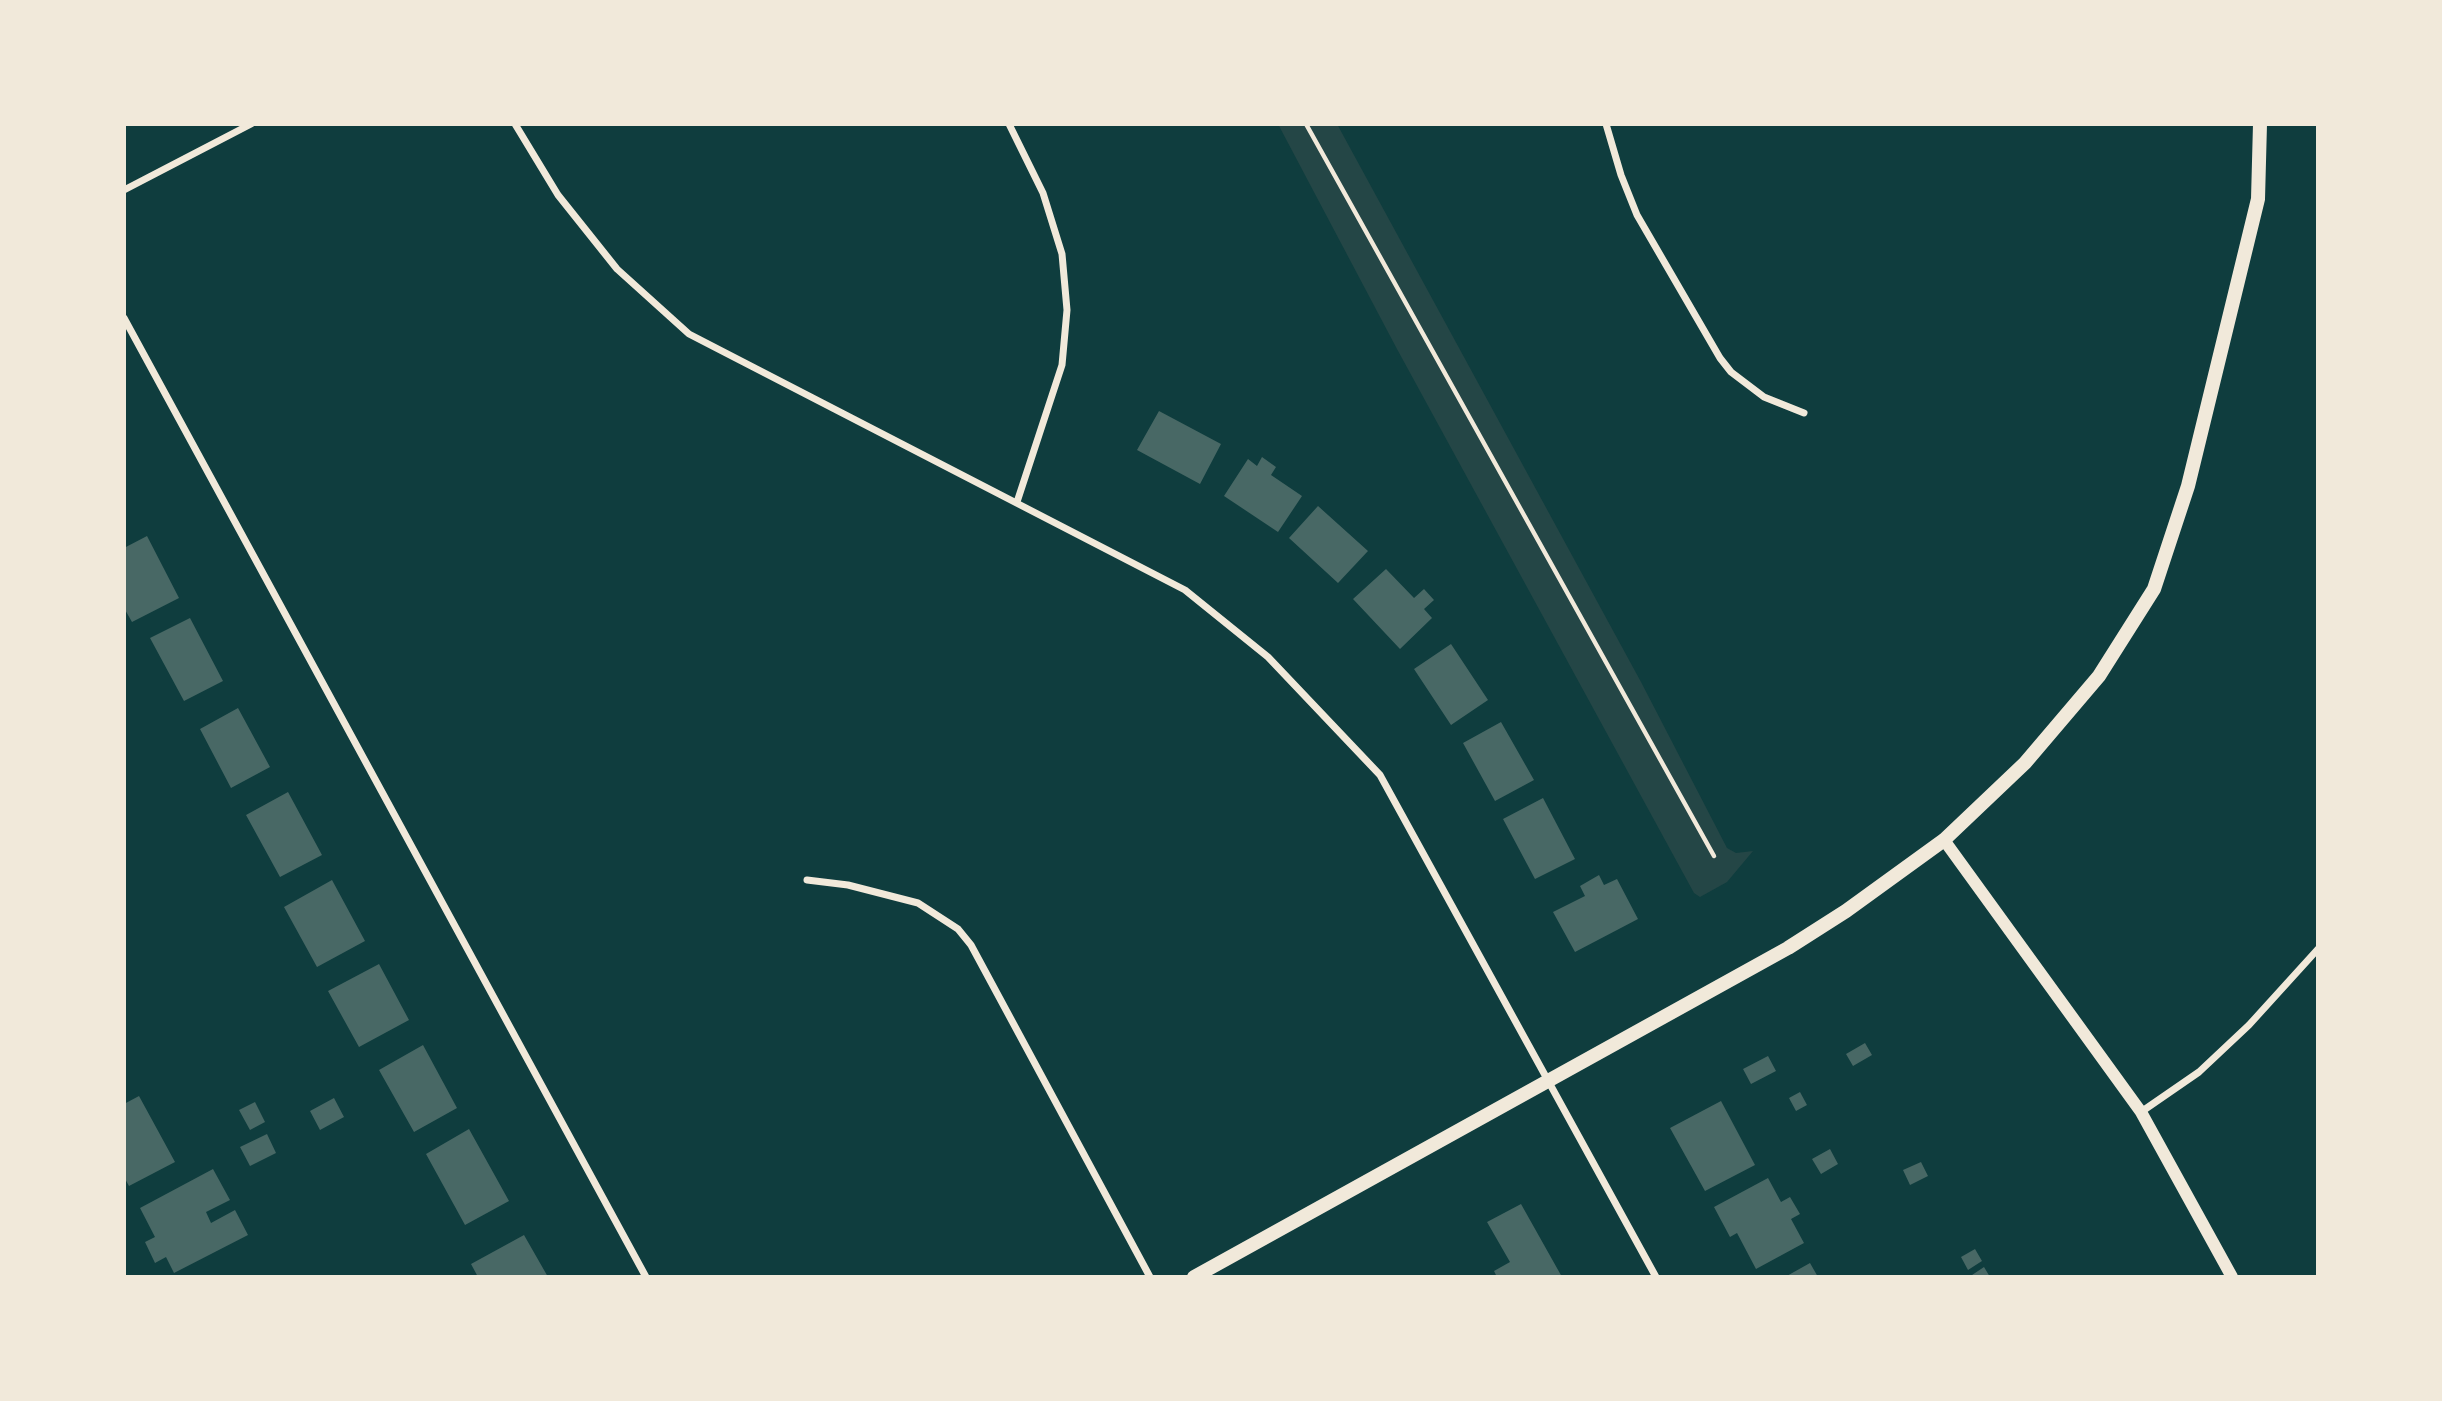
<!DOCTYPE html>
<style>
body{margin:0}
#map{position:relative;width:2442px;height:1401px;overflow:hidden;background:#0f3d3e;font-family:Inter,sans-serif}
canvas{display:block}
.frame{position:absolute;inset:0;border:126px solid #f1e9da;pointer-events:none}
</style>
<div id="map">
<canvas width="2442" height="1401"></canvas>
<div class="frame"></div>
</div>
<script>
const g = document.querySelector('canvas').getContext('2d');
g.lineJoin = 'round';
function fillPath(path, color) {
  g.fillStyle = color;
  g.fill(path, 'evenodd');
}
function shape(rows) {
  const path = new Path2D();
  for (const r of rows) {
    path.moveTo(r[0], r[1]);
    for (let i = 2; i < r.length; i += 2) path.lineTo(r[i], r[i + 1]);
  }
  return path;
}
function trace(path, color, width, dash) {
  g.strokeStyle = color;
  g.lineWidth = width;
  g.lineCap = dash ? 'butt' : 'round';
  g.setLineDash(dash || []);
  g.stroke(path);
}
fillPath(shape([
 [1278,124,1337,124,1641,682,1727,848,1736,853,1753,851,1727,882,1700,897,1694,893,1397,349]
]), '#244646');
fillPath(shape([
 [1159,411,1221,444,1200,484,1137,450],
 [1262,457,1276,467,1271,475,1302,496,1278,532,1224,496,1248,459,1257,466],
 [1318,506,1368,551,1338,583,1289,538],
 [147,536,179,598,132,622,124,608,124,548],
 [1386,569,1414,598,1424,589,1434,600,1424,609,1432,618,1400,649,1353,599],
 [190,618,223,681,184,701,150,638],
 [1451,644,1488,700,1451,725,1414,669],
 [238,708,270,767,231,788,200,729],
 [1501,722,1534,780,1495,801,1463,743],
 [288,792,322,855,280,877,246,815],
 [1543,798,1575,859,1535,879,1503,819],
 [1599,875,1604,885,1617,879,1638,919,1575,952,1553,912,1585,896,1580,886],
 [332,880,365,941,317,967,284,907],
 [379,964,409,1020,359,1047,328,991],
 [1865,1043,1872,1055,1853,1066,1846,1054],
 [423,1045,457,1108,414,1132,379,1070],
 [1768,1056,1776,1071,1751,1084,1743,1069],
 [1800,1092,1807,1105,1796,1111,1789,1098],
 [139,1096,175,1162,129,1186,124,1177,124,1104],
 [334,1098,344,1117,320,1130,310,1111],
 [1721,1101,1755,1165,1705,1191,1670,1128],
 [255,1102,265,1122,250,1130,239,1110],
 [469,1129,509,1201,465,1225,426,1154],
 [267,1134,276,1153,250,1166,240,1147],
 [1830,1149,1838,1164,1821,1174,1812,1159],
 [1921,1162,1928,1176,1910,1185,1903,1170],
 [213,1169,230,1200,206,1212,211,1223,235,1210,248,1235,174,1273,166,1257,155,1263,145,1242,155,1237,140,1208],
 [1768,1178,1781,1202,1790,1197,1800,1214,1791,1219,1804,1243,1756,1269,1737,1233,1730,1237,1714,1207],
 [1521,1204,1562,1277,1497,1277,1494,1271,1510,1262,1487,1222],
 [524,1235,548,1277,478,1277,471,1264],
 [1975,1249,1982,1261,1968,1270,1961,1257],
 [1810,1263,1818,1277,1785,1277],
 [1984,1267,1990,1277,1969,1277]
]), '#486865');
trace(shape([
 [1306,124,1714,856]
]), '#f1e9da', 4.5);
trace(shape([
 [515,124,558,195,617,269,689,334,1185,590,1268,657,1380,775,1656,1277],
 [1009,124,1043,193,1062,254,1067,310,1062,365,1017,502],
 [1606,124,1621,175,1637,215,1720,358,1731,372,1764,397,1804,413],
 [124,190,251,124],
 [124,318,646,1277],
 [807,880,848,885,918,903,958,929,971,945,1150,1277],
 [2141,1112,2199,1072,2249,1025,2318,949]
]), '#f1e9da', 7);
trace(shape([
 [1944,840,2141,1112,2232,1277]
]), '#f1e9da', 12);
trace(shape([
 [1194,1277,1788,948,1846,911,1944,840,2025,763,2099,676,2154,589,2188,486,2258,199,2260,124]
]), '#f1e9da', 14);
</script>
